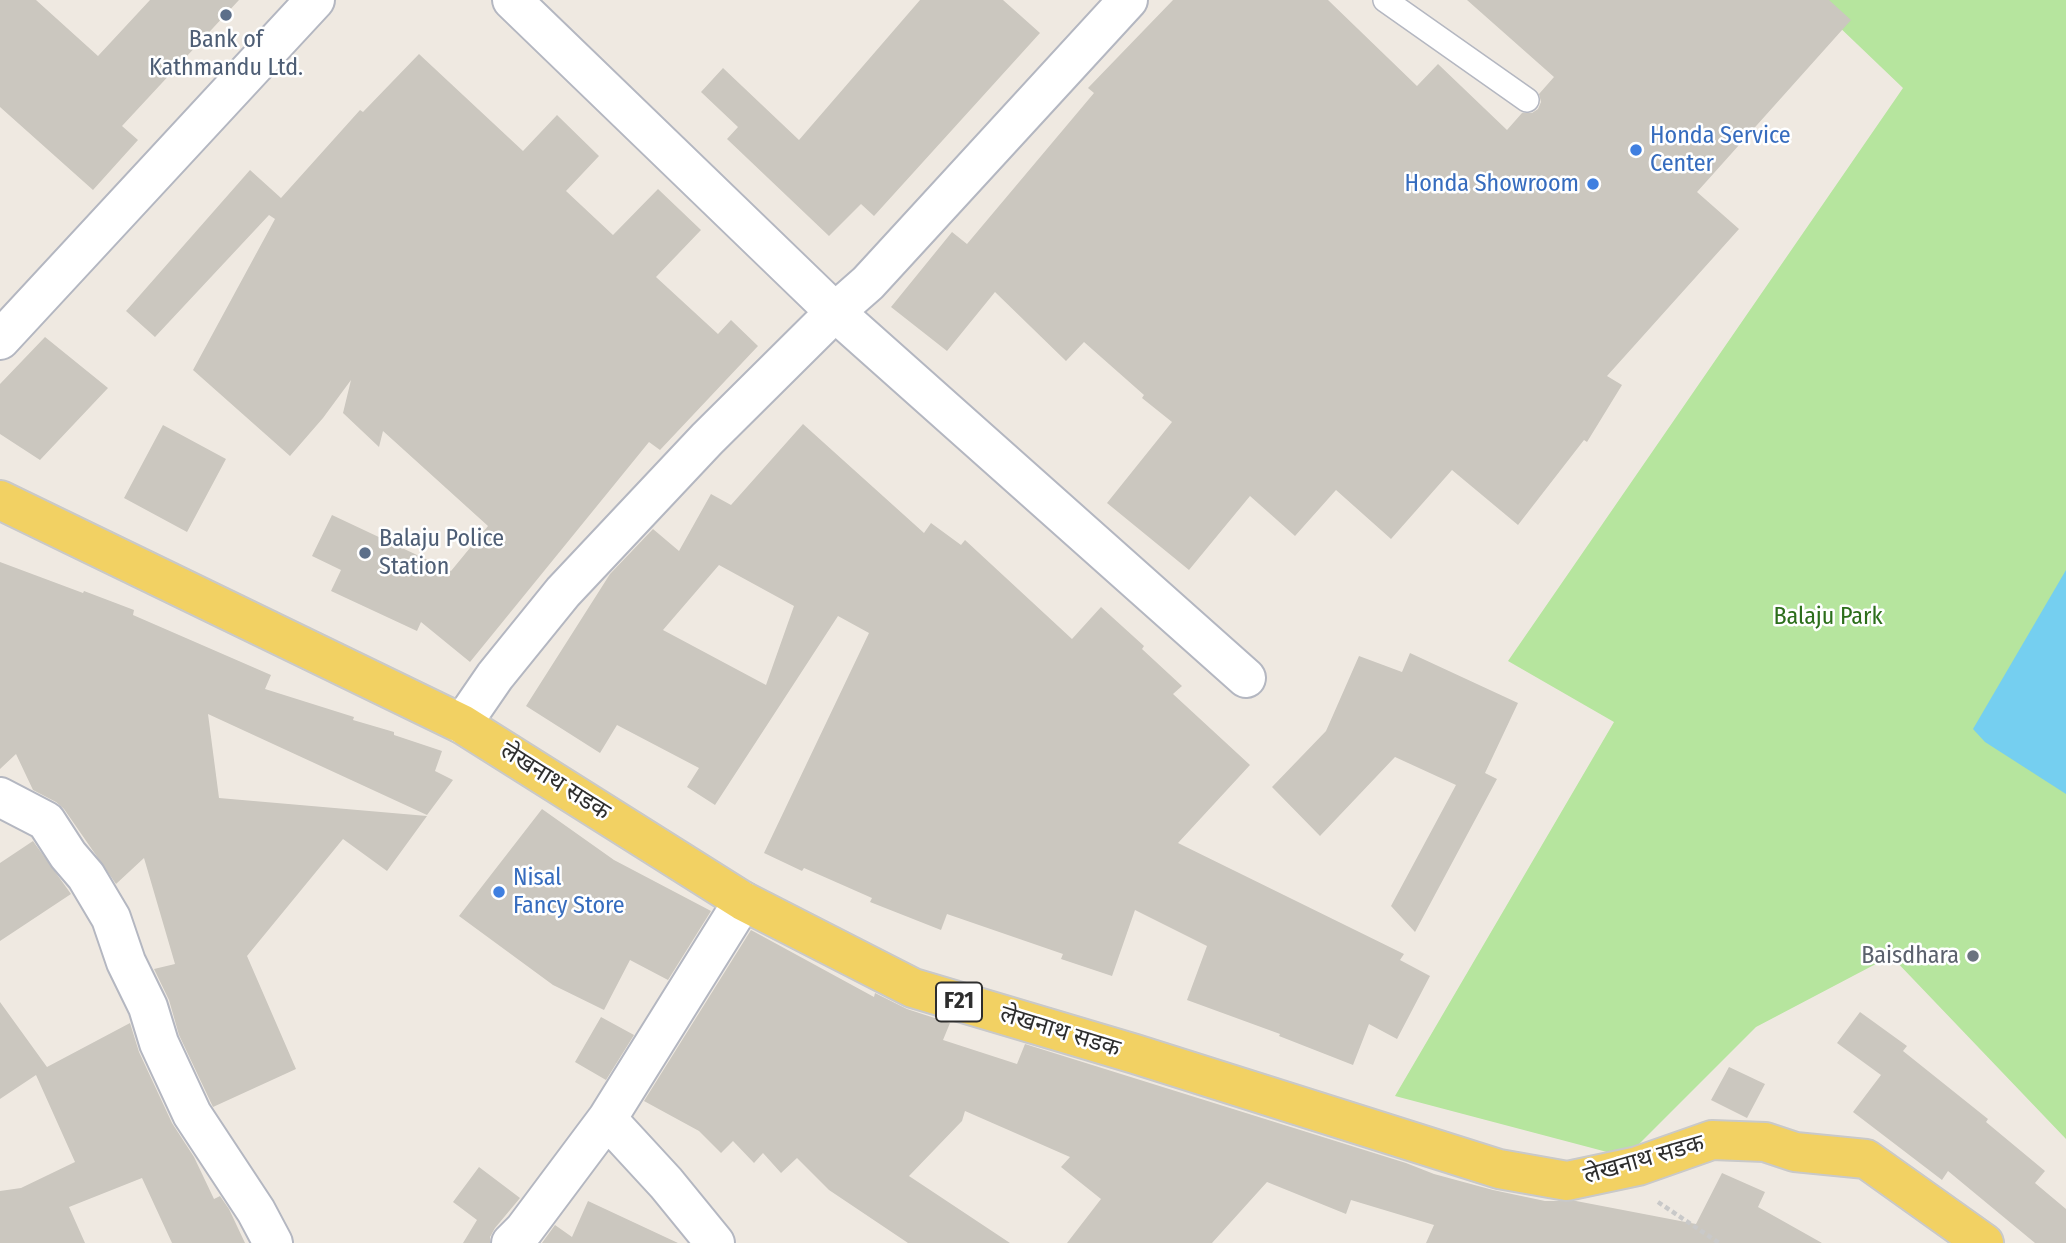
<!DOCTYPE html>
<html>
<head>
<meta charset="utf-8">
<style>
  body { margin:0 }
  canvas { display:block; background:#efe9e1 }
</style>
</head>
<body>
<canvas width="2066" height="1243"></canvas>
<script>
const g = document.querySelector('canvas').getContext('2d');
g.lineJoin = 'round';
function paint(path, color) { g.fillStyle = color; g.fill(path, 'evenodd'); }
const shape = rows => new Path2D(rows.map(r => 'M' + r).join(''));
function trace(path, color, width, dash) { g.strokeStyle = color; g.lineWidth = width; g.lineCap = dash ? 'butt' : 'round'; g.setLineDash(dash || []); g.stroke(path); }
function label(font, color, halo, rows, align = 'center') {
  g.font = font + ' "Fira Sans Condensed","Noto Sans Devanagari",sans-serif'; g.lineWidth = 5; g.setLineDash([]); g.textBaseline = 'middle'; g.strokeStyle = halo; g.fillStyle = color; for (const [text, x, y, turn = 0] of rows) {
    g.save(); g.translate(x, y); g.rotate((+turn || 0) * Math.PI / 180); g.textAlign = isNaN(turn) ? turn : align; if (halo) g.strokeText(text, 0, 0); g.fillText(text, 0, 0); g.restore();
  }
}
paint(shape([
  [1811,0,2066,0,2066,1139,1891,956,1756,1027,1626,1157,1395,1096,1614,722,1508,661,1903,88]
]), '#b6e59e');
paint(shape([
  [2066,570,2066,794,1985,742,1973,729]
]), '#75cff0');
paint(shape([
  [0,0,36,0,98,56,150,0,239,0,122,126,138,140,93,190,0,107],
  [920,0,1003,0,1040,33,874,216,861,204,829,236,727,139,738,127,701,92,723,68,799,140],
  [1173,0,1328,0,1417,86,1438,64,1507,130,1522,113,1532,113,1538,109,1541,102,1539,94,1554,77,1467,0,1829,0,1851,20,1697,192,1739,229,1607,376,1622,385,1587,442,1584,440,1518,525,1452,470,1391,539,1336,490,1295,536,1250,496,1189,570,1107,503,1172,422,1142,398,1144,395,1084,342,1066,361,995,292,947,351,891,307,952,232,967,244,1094,93,1088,88],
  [419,54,523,151,557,115,599,156,566,191,613,235,658,189,701,230,656,277,718,334,731,320,758,346,660,450,649,442,470,662,421,622,417,631,331,591,341,570,312,556,332,515,451,571,488,526,383,431,379,447,343,413,351,380,323,418,290,456,193,370,275,219,269,215,155,337,126,311,250,170,281,198,360,110,363,112],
  [45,337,108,388,40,460,0,434,0,384],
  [803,424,924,533,931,523,961,545,965,540,1072,639,1101,607,1144,646,1142,649,1182,686,1173,694,1250,765,1178,843,1404,954,1400,960,1430,976,1397,1039,1369,1024,1353,1065,1279,1036,1280,1034,1187,1000,1207,946,1135,910,1112,976,1061,959,1063,954,947,914,941,930,870,902,872,898,804,868,802,871,764,853,869,633,838,616,715,805,687,787,699,768,617,725,600,753,526,706,610,574,653,529,679,551,711,494,731,505],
  [719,565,794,606,766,685,663,630],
  [163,425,226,459,187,532,124,498],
  [0,562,83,593,84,591,134,610,133,615,271,675,265,689,354,717,353,720,394,732,394,735,442,751,435,771,453,780,427,815,208,714,219,798,427,816,387,871,343,839,247,956,296,1069,213,1107,179,1035,169,1000,155,971,154,969,175,964,144,858,116,884,64,809,56,802,33,790,16,754,0,769],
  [1410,653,1518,703,1485,773,1497,779,1415,932,1391,906,1456,785,1395,757,1320,836,1272,787,1326,731,1359,656,1402,672],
  [542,809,614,860,711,911,668,980,630,960,604,1010,553,985,459,916],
  [33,841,71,894,0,941,0,863],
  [751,930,874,997,875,993,907,1009,950,1023,943,1040,1017,1064,1025,1044,1406,1163,1434,1174,1493,1190,1545,1201,1576,1201,1696,1224,1722,1173,1765,1192,1758,1207,1822,1243,1426,1243,1434,1225,1351,1200,1346,1214,1267,1182,1212,1243,1067,1243,1101,1199,1061,1167,1070,1157,965,1111,962,1121,909,1176,1010,1243,908,1243,829,1190,797,1158,781,1173,763,1153,754,1163,733,1141,721,1153,699,1131,644,1101],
  [0,1002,47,1067,130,1023,139,1052,172,1123,194,1157,214,1199,220,1196,229,1209,245,1243,172,1243,142,1178,69,1207,85,1243,0,1243,0,1191,21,1188,75,1162,36,1075,0,1099],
  [1860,1012,1907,1046,1903,1051,1988,1119,1986,1122,2045,1171,2035,1183,2066,1209,2066,1243,2035,1243,1948,1171,1942,1180,1853,1112,1881,1075,1837,1043],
  [601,1017,634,1035,606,1080,575,1062],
  [1729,1067,1765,1084,1747,1118,1711,1100],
  [479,1167,520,1198,495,1228,490,1237,490,1243,463,1243,477,1220,453,1202],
  [588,1201,678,1243,542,1243,555,1225,572,1237]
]), '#cbc7bf');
const service = shape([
  [1385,0,1527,100]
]);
const minor = shape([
  [512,0,835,312,1246,678],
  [0,340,315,0],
  [0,797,46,821,68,855,86,876,111,918,126,962,148,1007,159,1043,192,1114,256,1211,273,1243],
  [511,1243,524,1230,607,1119],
  [715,1243,666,1183,607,1119,743,901]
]);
const tertiary = shape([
  [462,724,495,676,563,592,707,439,835,312,868,283,1128,0]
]);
const primary = shape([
  [0,500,462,724,743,901,913,988,1135,1054,1499,1169,1567,1181,1638,1166,1712,1140,1765,1142,1795,1152,1866,1159,1984,1243]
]);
trace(service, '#b4b7c1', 26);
trace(minor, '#b4b7c1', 42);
trace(tertiary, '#b4b7c1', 42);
trace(primary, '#c9c9c9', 42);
trace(shape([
  [1658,1202,1719,1243]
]), '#c9c9c9', 4.5, [5, 3.5]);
trace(service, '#fff', 23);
trace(minor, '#fff', 38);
trace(tertiary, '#fff', 38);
trace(primary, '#f2d163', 38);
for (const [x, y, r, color] of [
  [226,15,7,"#5c6f8a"],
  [1636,150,7,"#3f7fe0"],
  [1593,184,7,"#3f7fe0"],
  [365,553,7,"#5c6f8a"],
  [499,892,7,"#3f7fe0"],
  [1973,956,7,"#6b7280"]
]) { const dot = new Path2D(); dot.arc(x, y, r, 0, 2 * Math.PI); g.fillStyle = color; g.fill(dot); trace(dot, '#fff', 2.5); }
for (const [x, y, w] of [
  [959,1002,46]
]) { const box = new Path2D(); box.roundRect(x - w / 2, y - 19.5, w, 39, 5); g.fillStyle = '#fff'; g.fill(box); trace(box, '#2e2e2e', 2); }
label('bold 23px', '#2e2e2e', null, [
  ["F21",959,1002]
]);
label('24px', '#4e5e75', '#fff', [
  ["Bank of",226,40],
  ["Kathmandu Ltd.",226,68],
  ["Balaju Police",379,539,"left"],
  ["Station",379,567,"left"]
]);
label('24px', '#366cbe', '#fff', [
  ["Honda Service",1650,136],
  ["Center",1650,164],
  ["Honda Showroom",1579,184,"right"],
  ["Nisal",513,878],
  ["Fancy Store",513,906]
], 'left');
label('24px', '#2c6e1b', '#fff', [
  ["Balaju Park",1828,617]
]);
label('24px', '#2e2e2e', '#fff', [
  ["लेखनाथ सडक",555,782,32],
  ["लेखनाथ सडक",1060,1032,17],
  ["लेखनाथ सडक",1644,1160,-16]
]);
label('24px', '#5b616d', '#fff', [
  ["Baisdhara",1959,956]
], 'right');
</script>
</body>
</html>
